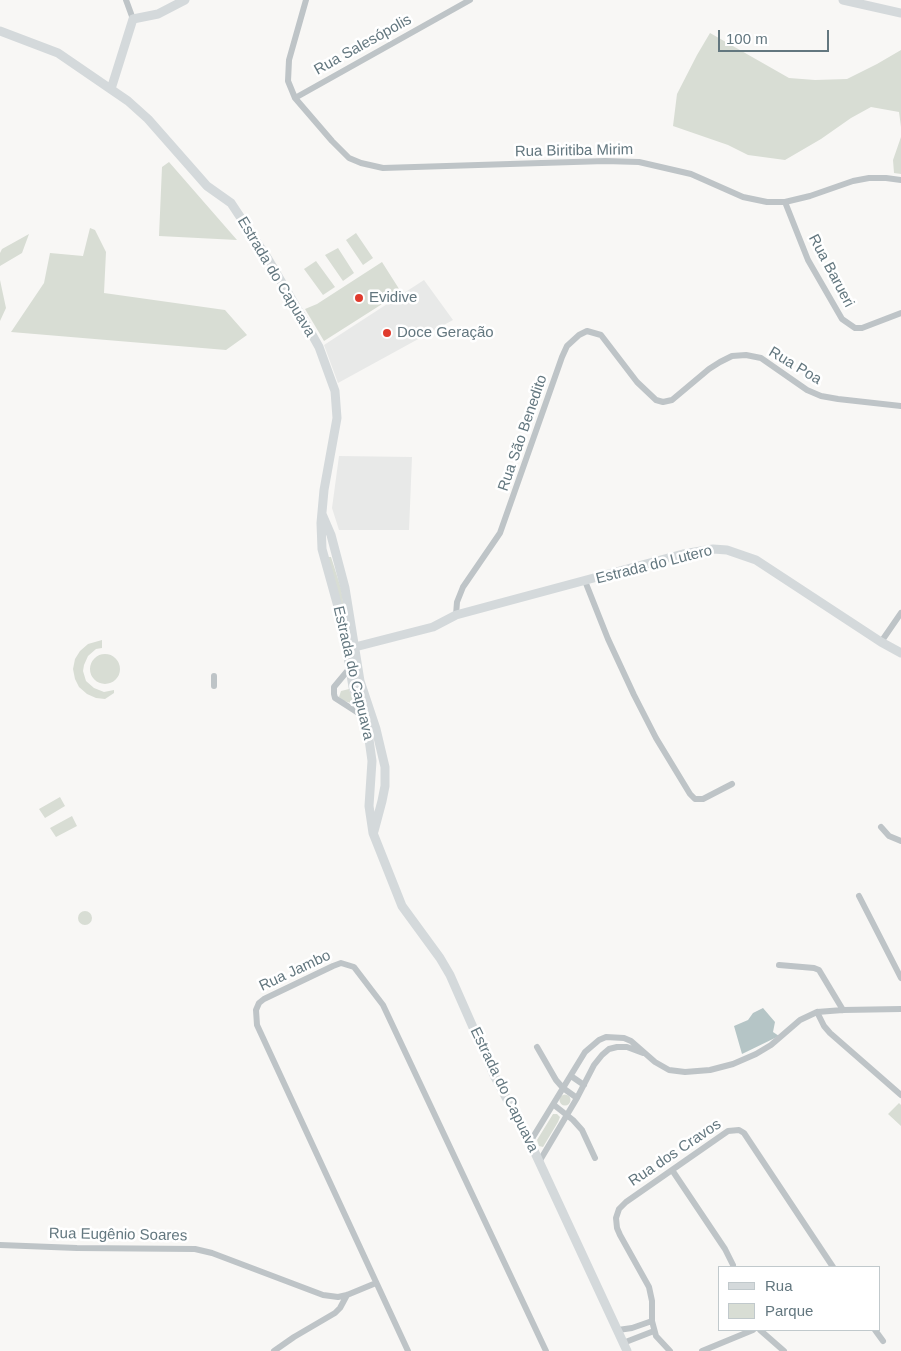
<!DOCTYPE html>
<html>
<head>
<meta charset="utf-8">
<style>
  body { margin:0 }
  #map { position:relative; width:901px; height:1351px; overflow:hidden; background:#f8f7f5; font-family:Arial,sans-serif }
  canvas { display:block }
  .legend { position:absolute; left:718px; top:1266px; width:162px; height:65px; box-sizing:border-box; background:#fff; border:1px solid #c1c9cc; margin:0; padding:6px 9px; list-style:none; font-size:15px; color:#63777f }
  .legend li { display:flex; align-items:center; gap:10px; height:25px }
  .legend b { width:25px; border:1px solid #c1c9cc }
  .scale { position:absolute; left:718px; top:30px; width:111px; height:22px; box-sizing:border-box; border:2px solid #63777f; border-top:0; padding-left:6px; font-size:15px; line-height:18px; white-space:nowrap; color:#63777f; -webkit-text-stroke:4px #fff; paint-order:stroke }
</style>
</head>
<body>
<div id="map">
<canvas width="901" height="1351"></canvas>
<ul class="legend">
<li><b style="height:6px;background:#d4d9db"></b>Rua</li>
<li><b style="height:14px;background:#d8ddd4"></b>Parque</li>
</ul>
<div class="scale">100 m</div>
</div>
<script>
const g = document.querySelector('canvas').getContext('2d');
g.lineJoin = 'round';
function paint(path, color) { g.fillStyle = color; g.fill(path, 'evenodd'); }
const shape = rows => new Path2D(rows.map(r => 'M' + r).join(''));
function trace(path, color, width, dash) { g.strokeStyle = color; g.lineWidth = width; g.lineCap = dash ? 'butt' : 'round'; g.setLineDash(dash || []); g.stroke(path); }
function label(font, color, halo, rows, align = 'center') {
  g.font = font + ' Arial,sans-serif'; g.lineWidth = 5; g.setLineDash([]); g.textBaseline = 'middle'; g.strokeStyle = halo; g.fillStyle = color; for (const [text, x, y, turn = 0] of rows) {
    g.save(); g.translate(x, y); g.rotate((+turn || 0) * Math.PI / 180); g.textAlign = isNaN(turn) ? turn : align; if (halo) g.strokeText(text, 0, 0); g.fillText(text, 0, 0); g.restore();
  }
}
paint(shape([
  [424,280,453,320,338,383,324,345],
  [339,456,412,457,409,530,339,530,332,508]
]), '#e8e9e8');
paint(shape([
  [710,33,789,78,815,80,847,79,877,64,901,50,901,127,899,112,871,107,851,118,821,139,785,160,748,155,728,145,673,126,677,94,697,55],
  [901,137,901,174,894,173,893,160],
  [169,162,237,240,159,236,162,167],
  [90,228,95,230,106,252,104,293,225,310,247,335,226,350,11,332,44,283,50,253,83,256],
  [356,233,373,258,363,265,346,240],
  [29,234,22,253,0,266,0,253,2,249],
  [338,248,354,273,343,281,325,255],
  [316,261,335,287,323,295,304,269],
  [382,262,401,292,324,341,305,309,317,304],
  [0,280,6,308,0,321],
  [328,557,331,557,341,588,345,614,331,575],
  [102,640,102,648,96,649,88,656,84,665,83,671,86,681,94,688,104,692,114,690,114,693,105,699,96,698,87,694,79,687,75,679,73,669,75,659,80,651,88,644],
  '90 669a15 15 0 1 1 30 0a15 15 0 1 1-30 0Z',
  [349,689,354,704,344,701,339,697,341,691],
  [60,797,65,806,45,818,39,809],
  [72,816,77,826,56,837,50,828],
  '78 918a7 7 0 1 1 14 0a7 7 0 1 1-14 0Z',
  '559.5 1100a5.5 5.5 0 1 1 11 0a5.5 5.5 0 1 1-11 0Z',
  [899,1103,901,1105,901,1126,888,1114],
  [553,1114,557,1114,560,1117,558,1122,543,1147,539,1146,537,1140]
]), '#d8ddd4');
paint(shape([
  [763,1008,775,1022,773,1032,779,1036,742,1054,734,1026,748,1020,753,1013]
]), '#b5c5c6');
trace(shape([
  [126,0,133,19],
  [306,0,289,60,288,81,295,98,332,141,349,158,361,163,383,168,605,161,639,162,691,174,743,197,767,202,785,202,810,196,853,181,869,178,886,178,901,180],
  [295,98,470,0],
  [785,202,808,260,842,319,855,328,862,328,901,313],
  [585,581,608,639,634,695,656,738,690,794,695,799,703,799,732,784],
  [456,615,457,602,463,587,500,533,562,357,567,346,579,335,587,331,601,335,637,382,656,400,663,402,672,400,709,369,720,362,732,356,746,355,761,358,807,390,821,396,838,399,901,406],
  [881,642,901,613],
  [349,669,334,687,334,694,335,698,363,716],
  [214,686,214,676],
  [881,827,889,836,901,841],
  [859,896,901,978],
  [779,965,814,968,819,970,843,1010],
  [817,1012,824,1026,830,1033,901,1095],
  [537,1047,556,1080,563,1088,577,1098],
  [571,1076,584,1085],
  [554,1105,573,1120,582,1130,595,1158],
  [530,1142,585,1052,599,1040,606,1037,624,1038,631,1041,655,1062,669,1070,685,1072,710,1070,733,1064,756,1054,771,1045,800,1020,817,1012,843,1010,901,1009],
  [539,1162,577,1098,594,1065,602,1055,609,1049,617,1047,627,1047,643,1053],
  [672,1170,725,1249,733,1265],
  [0,1245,77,1248,195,1249,212,1253,323,1295,338,1297,347,1295,376,1283],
  [618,1330,632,1328,652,1321],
  [760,1330,784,1351],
  [875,1330,883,1341],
  [623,1343,654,1331],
  [274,1351,294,1337,335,1313,340,1308,347,1295],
  [408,1351,257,1025,256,1010,259,1003,264,999,333,966,341,963,354,967,383,1005,546,1351],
  [670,1351,656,1336,652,1321,652,1301,649,1287,620,1235,617,1228,616,1218,619,1209,626,1202,728,1131,739,1130,744,1133,833,1267],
  [702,1351,753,1330]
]), '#bec4c7', 6);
trace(shape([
  [843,0,901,13],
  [0,31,58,53,128,101,148,119,207,186,231,203,268,259,301,315,319,347,335,391,337,418,324,490,321,523,322,549,342,621,353,687,368,732,372,761,369,806,373,833,402,906,440,958,450,975,494,1075,530,1142,627,1351],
  [111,89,133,19,158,14,185,0],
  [322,514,331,535,345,588,360,681,376,729,385,767,385,786,382,801,374,831],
  [355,647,433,627,456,615,683,554,713,549,727,550,756,560,881,642,901,653]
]), '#d4d9db', 9);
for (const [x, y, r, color] of [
  [359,298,5,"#e03b2d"],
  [387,333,5,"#e03b2d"]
]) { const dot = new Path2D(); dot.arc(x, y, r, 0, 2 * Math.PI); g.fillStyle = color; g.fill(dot); trace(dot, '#fff', 2); }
label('15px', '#63777f', '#fff', [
  ["Rua Salesópolis",363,45,-29],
  ["Rua Biritiba Mirim",574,151,-1],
  ["Rua Barueri",831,271,62],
  ["Estrada do Capuava",276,277,59],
  ["Rua Poa",795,366,31],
  ["Rua São Benedito",523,433,-71],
  ["Estrada do Lutero",654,565,-14],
  ["Estrada do Capuava",353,673,77],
  ["Rua Jambo",295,971,-25],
  ["Estrada do Capuava",504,1090,64],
  ["Rua dos Cravos",675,1153,-34],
  ["Rua Eugênio Soares",118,1235,1]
]);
label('15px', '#63777f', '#fff', [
  ["Evidive",369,298],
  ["Doce Geração",397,333]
], 'left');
</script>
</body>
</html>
